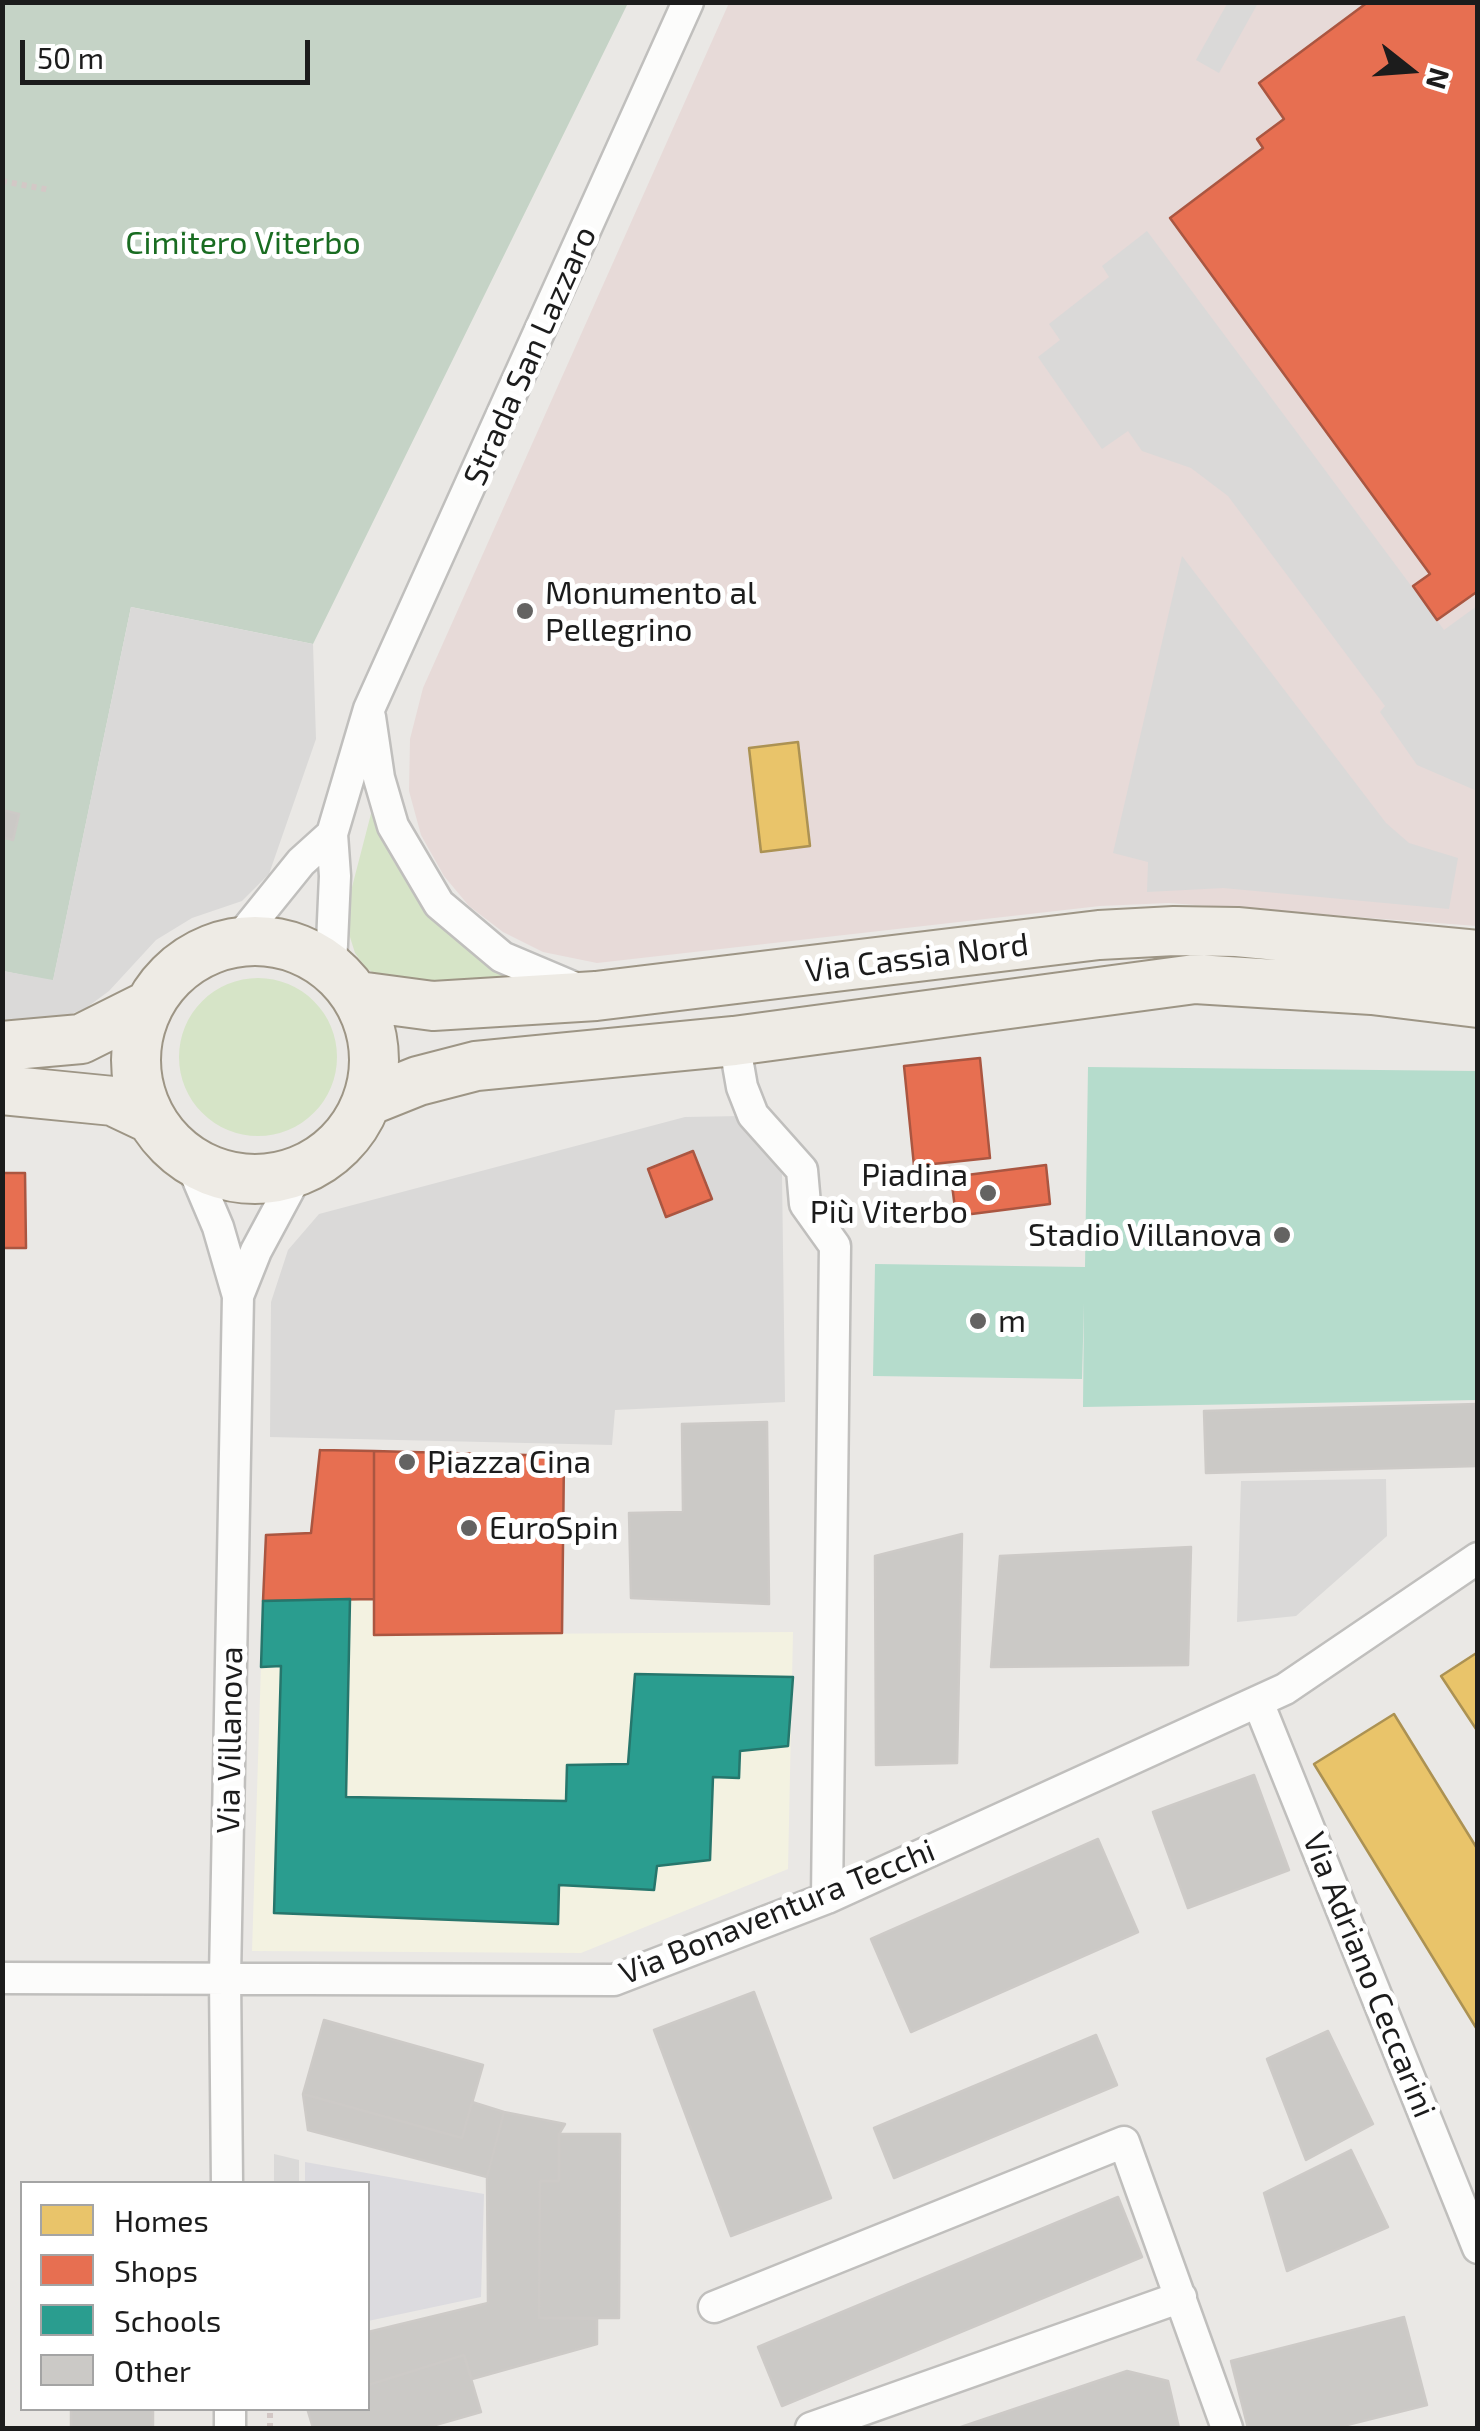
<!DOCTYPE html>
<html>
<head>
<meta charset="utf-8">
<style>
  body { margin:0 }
  #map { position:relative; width:1480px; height:2431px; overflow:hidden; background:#eae8e5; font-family:"Exo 2",sans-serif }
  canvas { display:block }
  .frame { position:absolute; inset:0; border:5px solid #1c1c1c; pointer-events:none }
  .legend { position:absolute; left:20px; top:2181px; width:350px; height:230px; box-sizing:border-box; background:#fff; border:2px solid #a4a4a4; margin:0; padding:12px 18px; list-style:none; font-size:30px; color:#1c1c1c }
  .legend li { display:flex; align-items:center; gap:20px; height:50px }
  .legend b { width:50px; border:2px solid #a4a4a4 }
  .north { position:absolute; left:1360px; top:20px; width:100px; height:100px; -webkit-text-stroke:8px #fff; paint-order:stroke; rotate:107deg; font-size:28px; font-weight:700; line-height:40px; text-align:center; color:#1c1c1c }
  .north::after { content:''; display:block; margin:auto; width:35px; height:45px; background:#1c1c1c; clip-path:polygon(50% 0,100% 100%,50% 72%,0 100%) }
  .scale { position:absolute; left:20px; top:40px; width:290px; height:45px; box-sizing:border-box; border:5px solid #1c1c1c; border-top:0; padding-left:12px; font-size:30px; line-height:35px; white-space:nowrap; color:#1c1c1c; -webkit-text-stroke:8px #fff; paint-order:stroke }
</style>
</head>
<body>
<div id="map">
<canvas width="1480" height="2431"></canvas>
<div class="frame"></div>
<ul class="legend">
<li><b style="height:28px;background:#e9c46a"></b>Homes</li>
<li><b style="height:28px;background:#e76f51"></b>Shops</li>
<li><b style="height:28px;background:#2a9d8f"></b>Schools</li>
<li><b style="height:28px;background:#cbc9c6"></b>Other</li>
</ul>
<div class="north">N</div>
<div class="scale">50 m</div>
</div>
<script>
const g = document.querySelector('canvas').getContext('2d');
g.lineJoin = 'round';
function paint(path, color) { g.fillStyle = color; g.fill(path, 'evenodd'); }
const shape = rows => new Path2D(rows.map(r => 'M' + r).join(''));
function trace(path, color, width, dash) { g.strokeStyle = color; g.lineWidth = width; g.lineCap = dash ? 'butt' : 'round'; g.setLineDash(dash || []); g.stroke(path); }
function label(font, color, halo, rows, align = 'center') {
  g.font = font + ' "Exo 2",sans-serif'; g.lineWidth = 10; g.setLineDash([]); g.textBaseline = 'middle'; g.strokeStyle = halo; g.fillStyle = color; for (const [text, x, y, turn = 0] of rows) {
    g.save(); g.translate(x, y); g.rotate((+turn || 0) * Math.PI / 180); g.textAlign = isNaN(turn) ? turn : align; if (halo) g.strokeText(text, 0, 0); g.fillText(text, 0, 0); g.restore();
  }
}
paint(shape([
  [729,3,1477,3,1477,926,1169,903,1100,906,597,963,543,952,503,932,469,906,444,876,421,835,409,791,410,739,423,688]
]), '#e7dad8');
paint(shape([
  [374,1599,375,1635,793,1632,788,1869,581,1953,252,1951,263,1601]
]), '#f3f2e1');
paint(shape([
  [373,806,394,862,416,895,469,949,516,980,448,985,380,977,366,968,355,953,344,918],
  '179 1057a79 79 0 1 1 158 0a79 79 0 1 1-158 0Z'
]), '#d6e4c7');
paint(shape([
  [2,3,628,3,313,644,131,607,53,981,3,971]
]), '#c5d3c6');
paint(shape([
  [1088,1067,1477,1071,1477,1400,1083,1407,1084,1303,1082,1379,873,1376,875,1264,1085,1267]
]), '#b5dccc');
paint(shape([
  [1228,2,1258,3,1219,73,1196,60],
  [1147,231,1444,630,1477,606,1477,791,1417,765,1380,712,1385,706,1228,496,1191,468,1142,451,1128,431,1102,449,1038,357,1060,340,1049,324,1109,277,1102,266],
  [1182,556,1386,823,1409,843,1458,858,1449,909,1223,888,1147,892,1148,862,1113,853],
  [131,607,313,644,316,739,269,874,242,901,192,918,156,940,109,991,86,1008,61,1018,3,1022,3,971,53,980],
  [742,1116,782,1174,785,1402,615,1410,612,1445,270,1437,271,1302,288,1250,319,1214,685,1117],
  [1386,1479,1387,1536,1296,1616,1237,1622,1241,1481],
  [274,2154,299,2160,299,2183,274,2183]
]), '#dad9d8');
paint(shape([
  [305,2162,484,2194,481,2297,368,2321,368,2184,305,2183]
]), '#dcdbdf');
const homes = shape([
  [798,742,810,846,761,852,749,748,798,742],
  [1478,1652,1478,1732,1441,1676,1478,1652],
  [1394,1714,1478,1850,1478,2031,1314,1764,1394,1714]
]);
paint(homes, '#e9c46a');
trace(homes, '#ac9253', 2.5);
const shops = shape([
  [1368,2,1478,2,1478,591,1437,620,1413,586,1430,574,1170,218,1263,148,1257,139,1284,119,1259,83,1368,2],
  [980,1058,990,1158,914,1166,904,1066,980,1058],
  [693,1151,712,1199,666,1217,648,1169,693,1151],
  [1046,1165,1050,1204,956,1216,951,1177,1046,1165],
  [2,1173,25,1173,26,1248,2,1248,2,1173],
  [320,1450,374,1451,374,1599,263,1601,266,1535,311,1533,320,1450],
  [374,1451,564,1456,562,1633,374,1635,374,1451]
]);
paint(shops, '#e76f51');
trace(shops, '#aa5641', 2.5);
const schools = shape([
  [350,1599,346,1797,566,1801,567,1765,628,1764,635,1674,793,1677,788,1746,740,1751,739,1778,713,1777,710,1860,657,1866,654,1890,559,1885,558,1924,274,1913,281,1666,261,1667,263,1601,350,1599]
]);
paint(schools, '#2a9d8f');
trace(schools, '#26766c', 2.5);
const building = shape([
  [2,810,19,814,13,840,2,837,2,810],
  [1478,1404,1478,1466,1206,1473,1204,1411,1478,1404],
  [767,1422,769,1604,631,1598,629,1513,683,1512,682,1424,767,1422],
  [962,1534,957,1763,876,1765,875,1556,962,1534],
  [1191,1547,1188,1665,991,1667,1000,1556,1191,1547],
  [1254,1775,1289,1870,1188,1908,1153,1812,1254,1775],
  [1098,1839,1138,1932,911,2032,871,1939,1098,1839],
  [754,1992,831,2198,731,2236,654,2030,754,1992],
  [324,2020,483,2065,462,2138,303,2094,324,2020],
  [1328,2031,1373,2124,1306,2160,1267,2059,1328,2031],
  [1096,2035,1117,2085,894,2178,874,2128,1096,2035],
  [303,2094,462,2138,472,2102,504,2112,487,2177,308,2130,303,2094],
  [504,2112,565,2124,559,2134,559,2181,540,2181,539,2318,597,2319,597,2344,472,2379,464,2355,368,2385,368,2332,488,2303,487,2177,504,2112],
  [559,2134,620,2134,619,2318,539,2318,540,2181,559,2181,559,2134],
  [1351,2150,1388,2227,1287,2271,1264,2193,1351,2150],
  [1118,2197,1142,2257,782,2406,758,2347,1118,2197],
  [1404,2317,1427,2405,1335,2428,1248,2428,1231,2361,1404,2317],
  [464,2355,481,2412,425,2428,313,2428,307,2408,368,2408,368,2385,464,2355],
  [1127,2371,1168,2381,1179,2428,958,2428,1127,2371],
  [71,2408,153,2408,153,2428,71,2428,71,2408]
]);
paint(building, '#cbc9c6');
trace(building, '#cdcac7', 2.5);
const minor = shape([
  [370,717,379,778,393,826,439,904,502,957,580,990],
  [238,940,301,862,332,834],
  [331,966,335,876,332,834,369,709,688,2],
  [734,1041,742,1087,753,1115,802,1170,805,1204,835,1246,827,1898],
  [190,1161,218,1227,238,1296,225,1977,227,2184],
  [238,1296,256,1251,299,1171],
  [1258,1702,1478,2248],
  [2,1978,614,1980,827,1898,1285,1689,1478,1558],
  [714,2307,1124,2142,1227,2428],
  [230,2408,230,2428],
  [811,2428,1181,2297]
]);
const primary = shape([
  '136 1060a119 119 0 1 1 238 0a119 119 0 1 1-238 0Z',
  [358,996,433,1006,596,996,1099,935,1174,931,1237,932,1478,955],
  [2,1046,81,1039,149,1005],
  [2,1090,113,1101,151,1119],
  [368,1101,418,1081,476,1066,734,1041,1195,979,1372,990,1478,1003]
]);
trace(minor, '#c0bfbd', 35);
trace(primary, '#9d9585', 52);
trace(shape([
  [2,181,50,190],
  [270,2428,270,2408]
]), '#d3c8c6', 6, [5, 5]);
trace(minor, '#fcfcfb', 30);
trace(primary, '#eeebe5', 48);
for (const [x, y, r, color] of [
  [525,611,10,"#646362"],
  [988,1193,10,"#646362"],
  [1282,1235,10,"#646362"],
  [978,1321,10,"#646362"],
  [407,1462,10,"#646362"],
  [469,1528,10,"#646362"]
]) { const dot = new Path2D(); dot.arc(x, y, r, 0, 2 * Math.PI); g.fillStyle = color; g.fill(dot); trace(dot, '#fff', 4); }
label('32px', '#196c21', '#fff', [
  ["Cimitero Viterbo",243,243]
]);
label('32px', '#1c1c1c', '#fff', [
  ["Strada San Lazzaro",530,356,-66],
  ["Via Cassia Nord",917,958,-7],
  ["Via Villanova",230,1740,-89],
  ["Via Bonaventura Tecchi",777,1912,-22],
  ["Via Adriano Ceccarini",1369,1975,68]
]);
label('32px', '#1c1c1c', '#fff', [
  ["Monumento al",545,593],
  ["Pellegrino",545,630],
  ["Piadina",968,1175,"right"],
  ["Più Viterbo",968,1212,"right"],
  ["Stadio Villanova",1262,1235,"right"],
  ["m",998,1321],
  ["Piazza Cina",427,1462],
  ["EuroSpin",489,1528]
], 'left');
</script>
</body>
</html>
